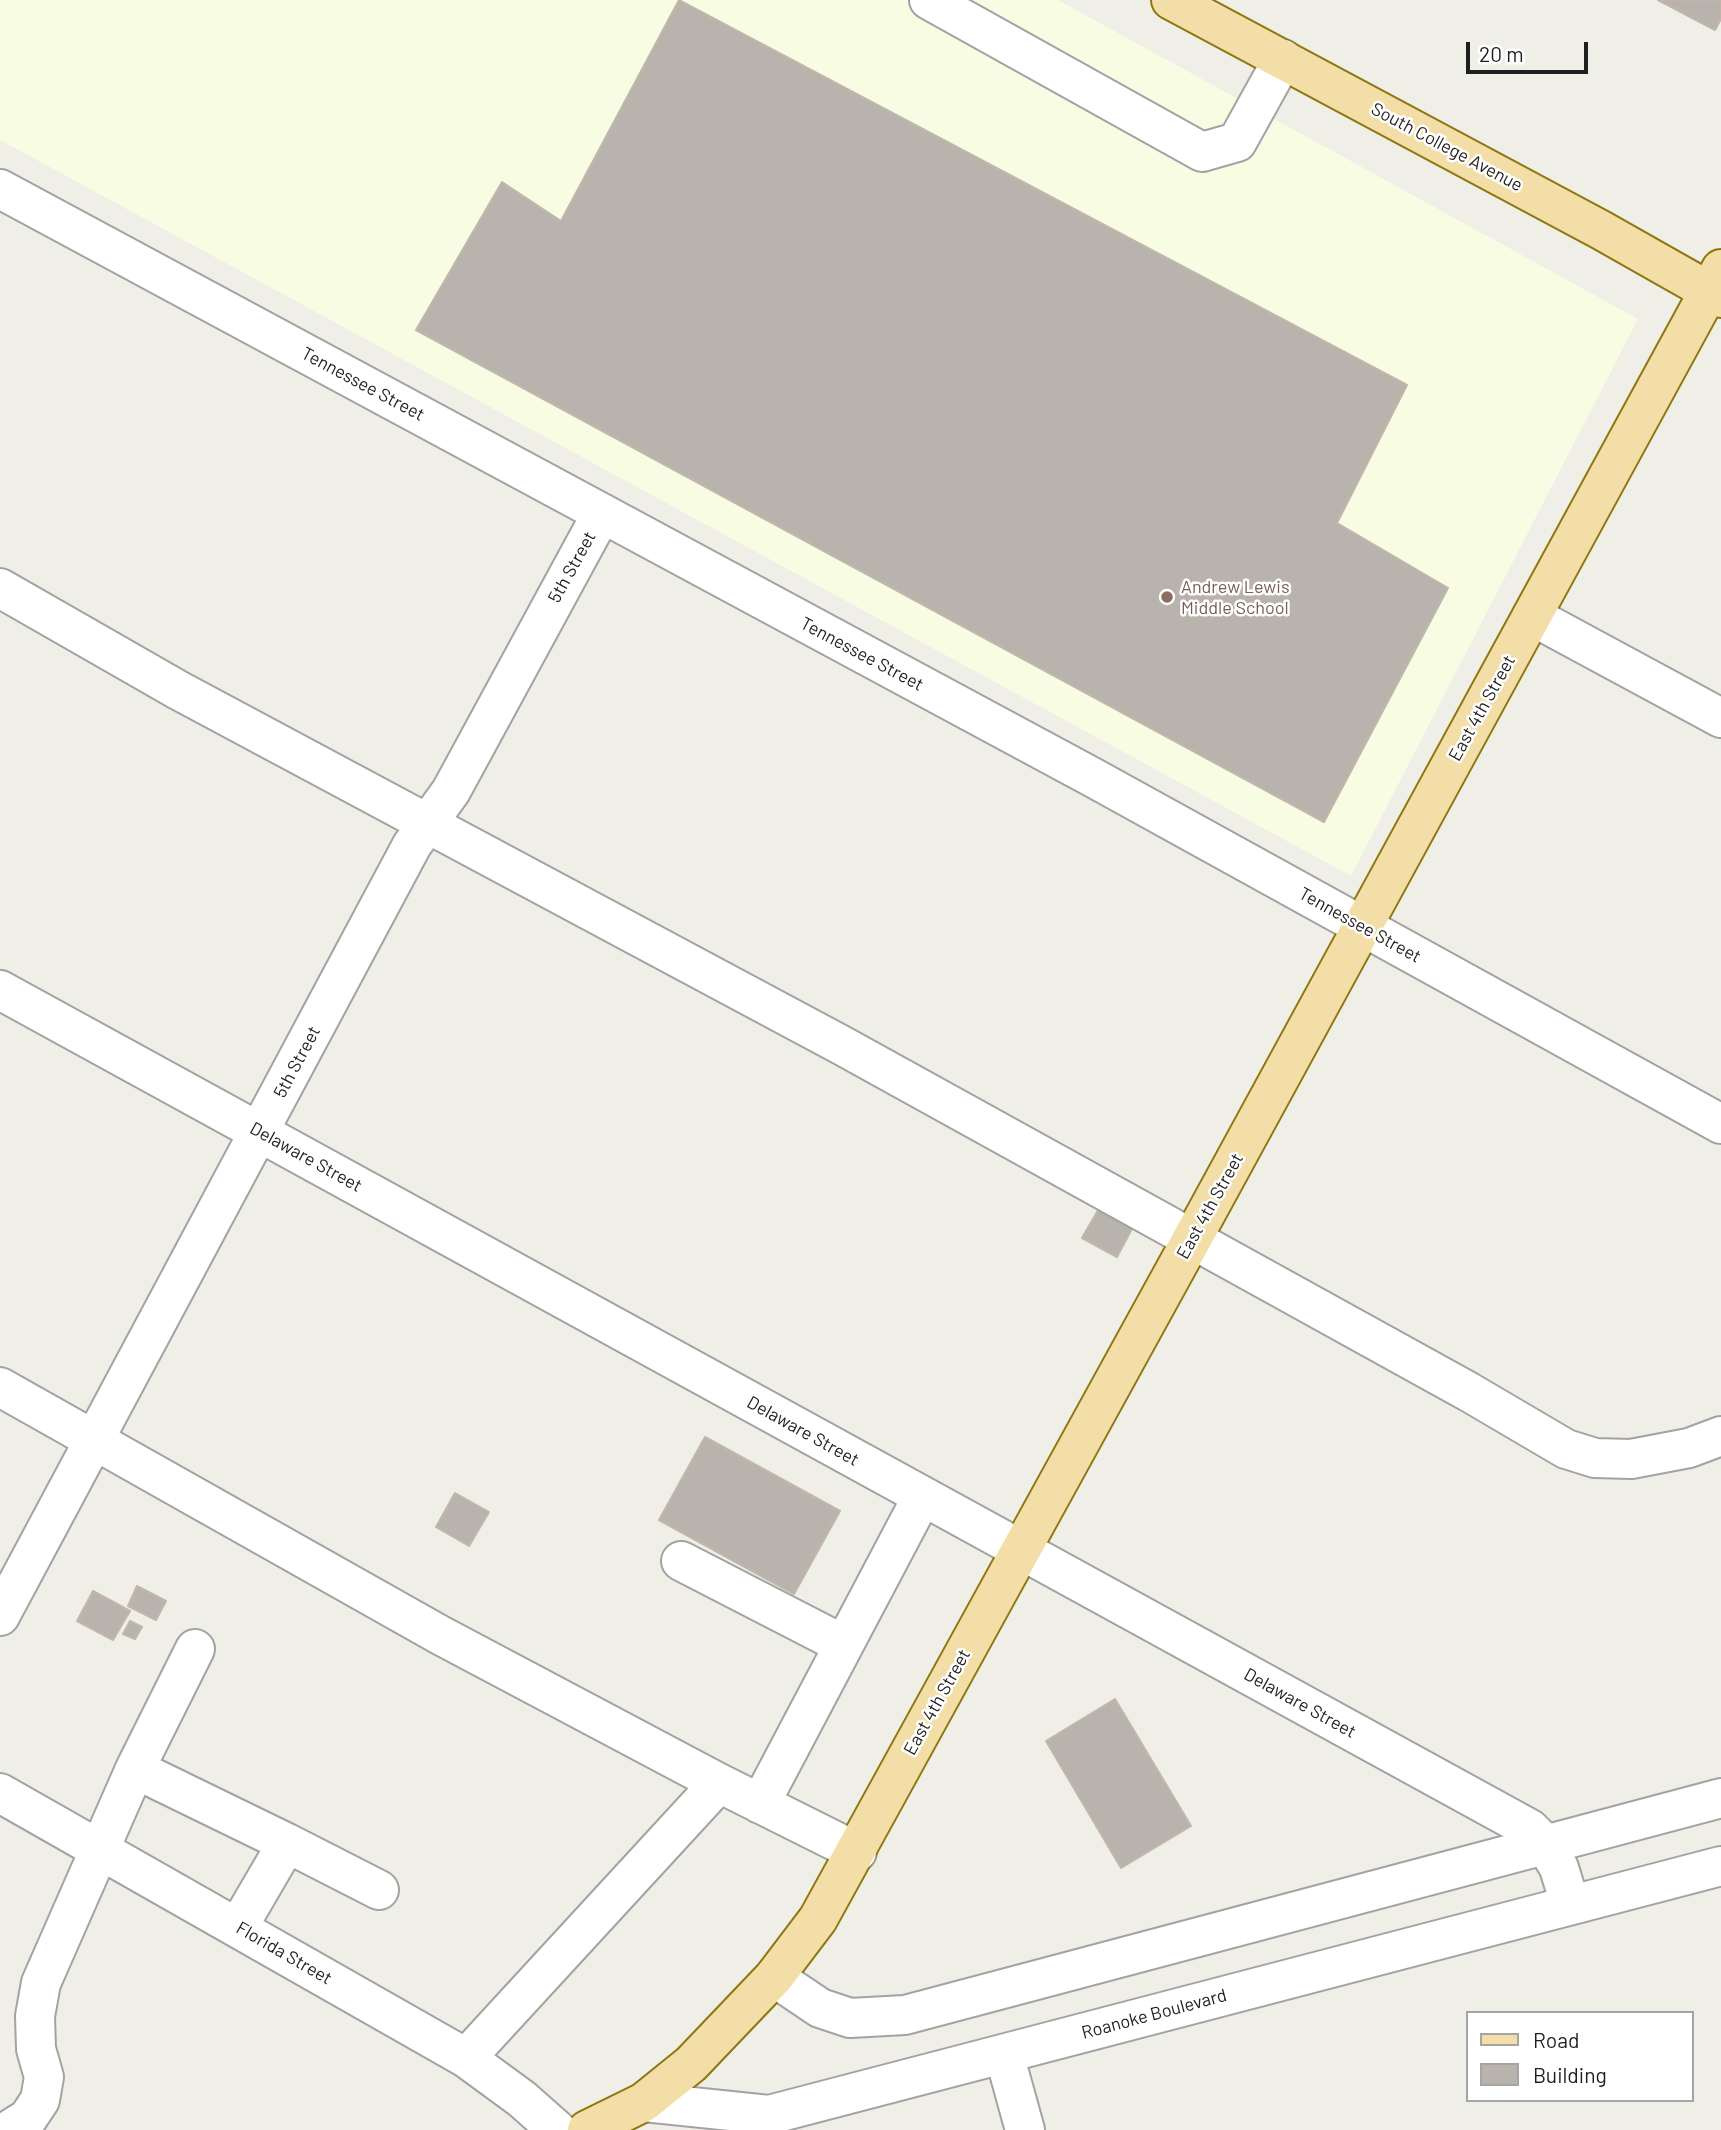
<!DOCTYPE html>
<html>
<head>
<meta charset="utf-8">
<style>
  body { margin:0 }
  #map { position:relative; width:1721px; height:2130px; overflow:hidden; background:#efeee7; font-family:Barlow,sans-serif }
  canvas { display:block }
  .legend { position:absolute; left:1466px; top:2011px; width:228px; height:91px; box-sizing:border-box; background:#fff; border:2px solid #a5a5a5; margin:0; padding:9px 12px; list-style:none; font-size:21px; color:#1f1f1f }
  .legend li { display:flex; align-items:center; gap:14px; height:35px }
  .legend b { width:35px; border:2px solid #a5a5a5 }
  .scale { position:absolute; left:1466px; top:42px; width:122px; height:32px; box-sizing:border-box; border:4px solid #1f1f1f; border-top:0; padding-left:9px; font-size:21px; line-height:24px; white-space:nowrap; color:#1f1f1f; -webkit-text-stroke:5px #fff; paint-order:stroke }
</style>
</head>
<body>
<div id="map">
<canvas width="1721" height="2130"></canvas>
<ul class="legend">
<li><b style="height:9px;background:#f3dea7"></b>Road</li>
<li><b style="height:19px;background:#b8b4ad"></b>Building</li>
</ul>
<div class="scale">20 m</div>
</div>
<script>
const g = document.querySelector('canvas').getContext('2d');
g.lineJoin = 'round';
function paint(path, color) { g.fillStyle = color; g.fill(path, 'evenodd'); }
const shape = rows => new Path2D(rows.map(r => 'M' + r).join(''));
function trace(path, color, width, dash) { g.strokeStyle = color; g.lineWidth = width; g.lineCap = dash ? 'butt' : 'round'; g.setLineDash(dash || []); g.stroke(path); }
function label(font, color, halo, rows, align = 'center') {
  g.font = font + ' Barlow,sans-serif'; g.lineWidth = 5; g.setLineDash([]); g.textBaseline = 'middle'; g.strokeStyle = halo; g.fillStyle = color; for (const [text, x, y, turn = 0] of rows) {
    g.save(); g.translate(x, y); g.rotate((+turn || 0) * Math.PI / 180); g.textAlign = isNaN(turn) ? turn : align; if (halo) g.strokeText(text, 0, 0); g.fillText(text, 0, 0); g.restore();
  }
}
paint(shape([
  [0,0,1058,0,1638,319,1351,876,0,140]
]), '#f8fce3');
const building = shape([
  [679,0,1407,385,1337,523,1448,588,1324,822,416,330,502,182,561,221,679,0],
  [1658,0,1721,0,1721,19,1715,30,1658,0],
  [1101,1205,1135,1223,1117,1257,1082,1238,1101,1205],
  [705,1437,840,1511,794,1594,659,1520,705,1437],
  [455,1493,489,1512,469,1546,436,1527,455,1493],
  [137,1586,166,1601,156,1620,128,1606,137,1586],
  [93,1591,130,1611,113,1640,77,1621,93,1591],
  [130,1621,142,1627,135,1639,123,1634,130,1621],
  [1115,1699,1191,1826,1121,1868,1046,1741,1115,1699]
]);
paint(building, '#b8b4ad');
trace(building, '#c0b7aa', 2);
const minor = shape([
  [929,0,1202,152,1237,142,1283,59],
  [0,189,1092,777,1721,1124],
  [0,588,178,690,843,1046,1469,1392,1566,1449,1595,1458,1631,1459,1689,1448,1721,1436],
  [1532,616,1721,718],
  [0,990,1530,1829,1545,1844,1559,1868,1570,1904],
  [0,1387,440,1635,719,1783,857,1852],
  [681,1561,844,1645],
  [0,1616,412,845,451,791,602,513],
  [135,1769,195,1649],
  [0,1793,466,2058,522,2099,557,2130],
  [760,1804,922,1497],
  [238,1927,287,1843,379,1890],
  [774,1977,820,2008,850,2018,905,2015,1721,1798],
  [1004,2054,1025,2130],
  [466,2058,719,1783],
  [644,2102,769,2115,1721,1866],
  [9,2130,28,2118,40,2100,44,2077,36,2049,35,2016,41,1983,135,1769,287,1843]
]);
const major = shape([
  [1171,0,1601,230,1721,298],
  [587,2130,644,2102,691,2064,774,1977,818,1919,1192,1239,1721,269]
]);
trace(minor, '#a3a3a3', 42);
trace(major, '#8d770e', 42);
trace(minor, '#fff', 38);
trace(major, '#f3dea7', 38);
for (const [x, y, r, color] of [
  [1167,597,7,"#8d6e63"]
]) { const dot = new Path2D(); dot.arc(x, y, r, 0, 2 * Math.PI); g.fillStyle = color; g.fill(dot); trace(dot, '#fff', 2.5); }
label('18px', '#1f1f1f', '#fff', [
  ["South College Avenue",1447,147,28],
  ["Tennessee Street",363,384,28],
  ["5th Street",572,567,-61],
  ["Tennessee Street",862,654,28],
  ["East 4th Street",1482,708,-61],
  ["Tennessee Street",1360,925,29],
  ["5th Street",297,1062,-62],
  ["Delaware Street",306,1157,29],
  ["East 4th Street",1210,1206,-61],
  ["Delaware Street",803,1431,29],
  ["East 4th Street",937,1702,-61],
  ["Delaware Street",1300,1703,29],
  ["Florida Street",284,1953,30],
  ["Roanoke Boulevard",1154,2014,-15]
]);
label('18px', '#785e54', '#fff', [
  ["Andrew Lewis",1181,587],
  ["Middle School",1181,608]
], 'left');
</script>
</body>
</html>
